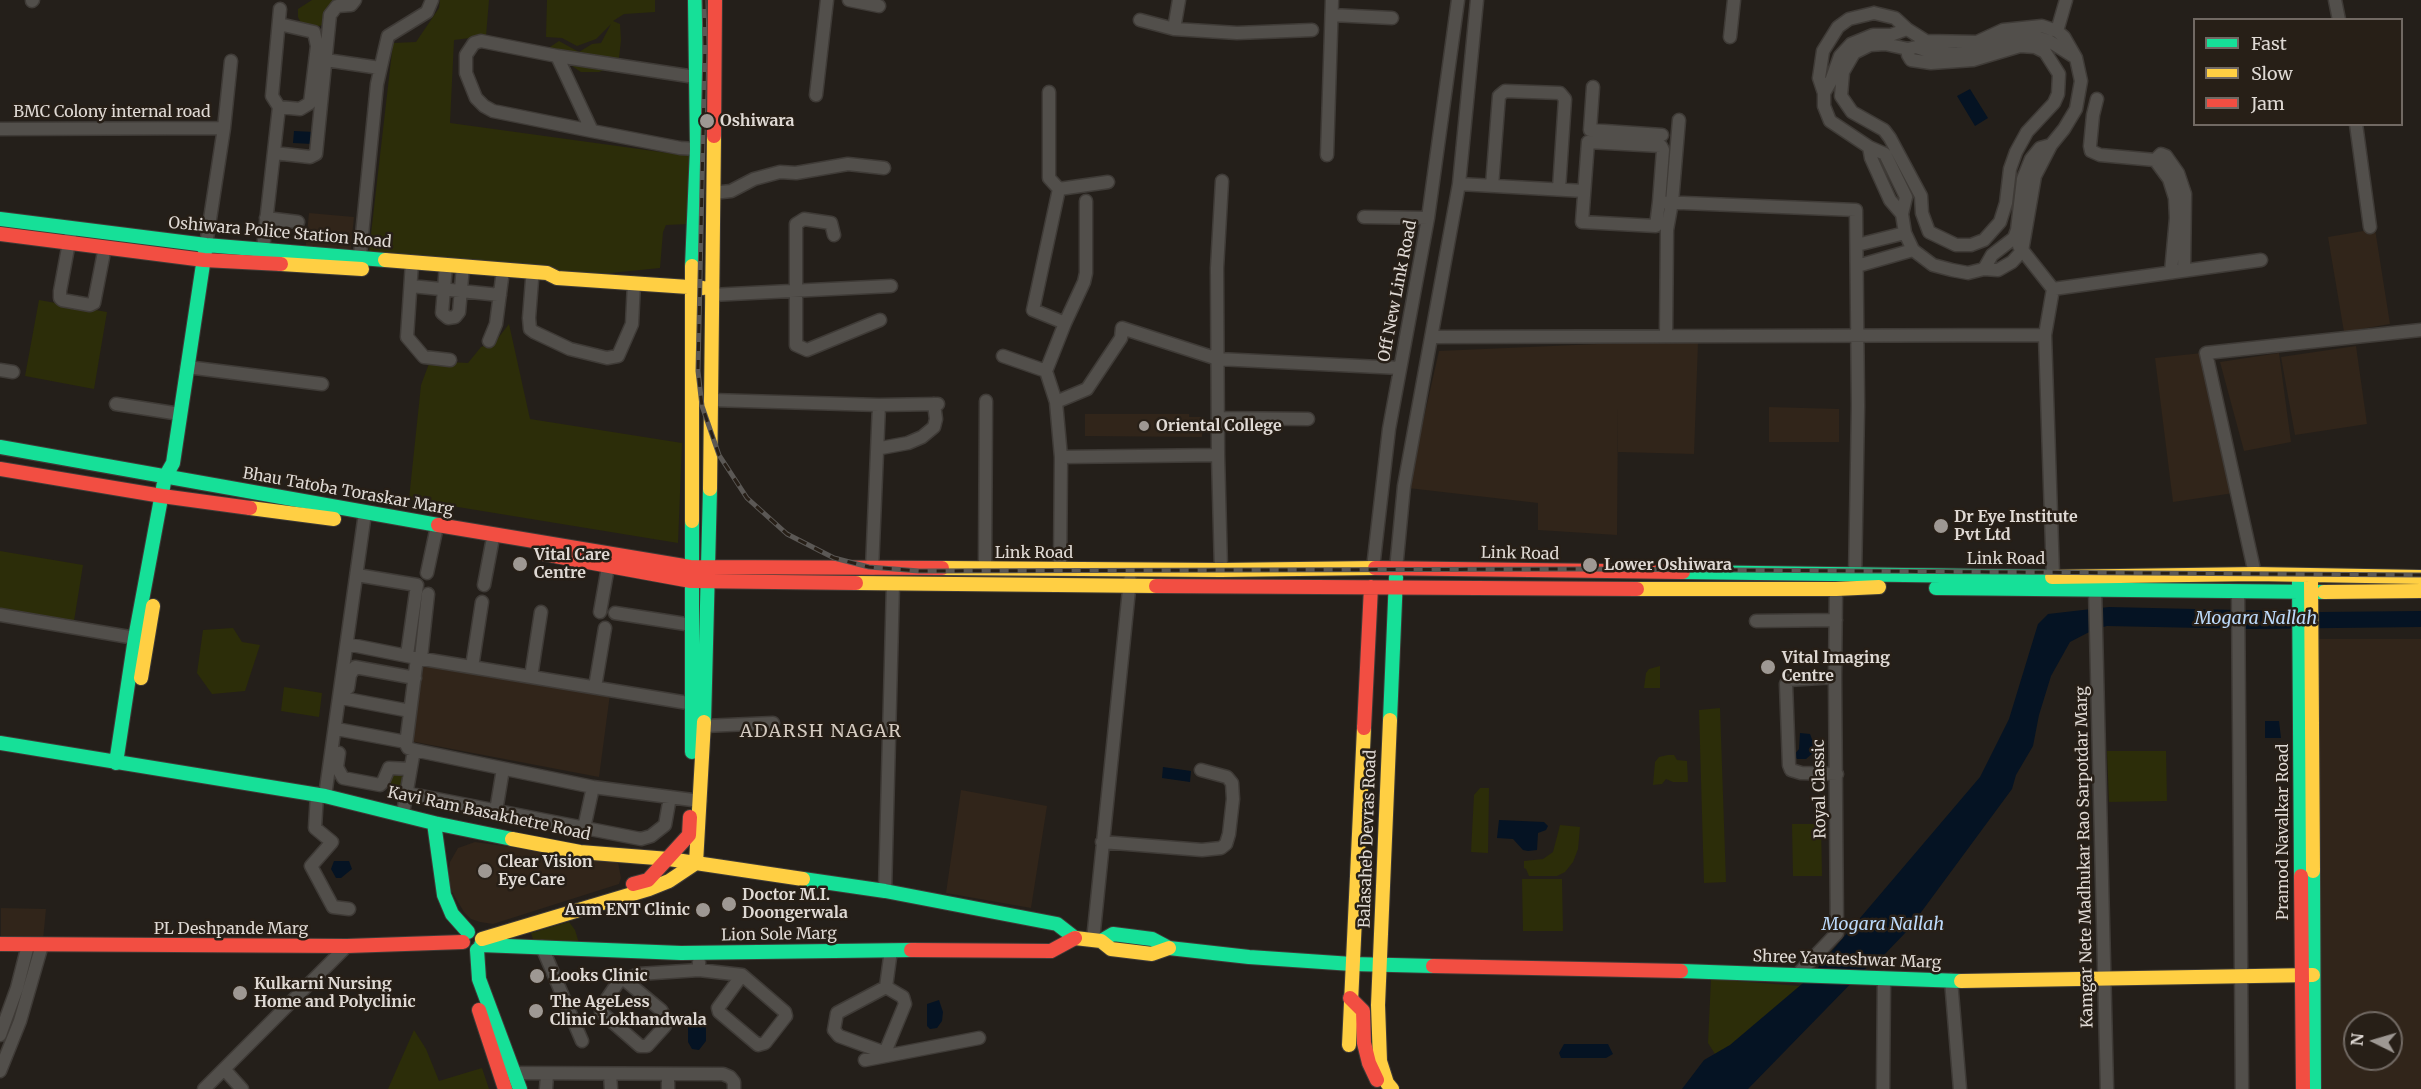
<!DOCTYPE html>
<html>
<head>
<meta charset="utf-8">
<style>
  body { margin:0 }
  #map { position:relative; width:2421px; height:1089px; overflow:hidden; background:#241f1a; font-family:Merriweather,serif }
  canvas { display:block }
  .legend { position:absolute; left:2193px; top:18px; width:210px; height:108px; box-sizing:border-box; background:#271f17; border:2px solid #716963; margin:0; padding:8px 10px; list-style:none; font-size:18px; color:#dfd9d4 }
  .legend li { display:flex; align-items:center; gap:12px; height:30px }
  .legend b { width:30px; border:2px solid #716963 }
  .north { position:absolute; left:2343px; top:1011px; width:60px; height:60px; box-sizing:border-box; background:#271f17; border:2px solid #716963; border-radius:50%; rotate:275deg; font-size:16px; font-weight:700; line-height:24px; text-align:center; color:#dfd9d4 }
  .north::after { content:''; display:block; margin:auto; width:21px; height:27px; background:#9e9893; clip-path:polygon(50% 0,100% 100%,50% 72%,0 100%) }
</style>
</head>
<body>
<div id="map">
<canvas width="2421" height="1089"></canvas>
<ul class="legend">
<li><b style="height:8px;background:#16e098"></b>Fast</li>
<li><b style="height:8px;background:#ffcf43"></b>Slow</li>
<li><b style="height:8px;background:#f24e42"></b>Jam</li>
</ul>
<div class="north">N</div>
</div>
<script>
const g = document.querySelector('canvas').getContext('2d');
g.lineJoin = 'round';
function paint(path, color) { g.fillStyle = color; g.fill(path, 'evenodd'); }
const shape = rows => new Path2D(rows.map(r => 'M' + r).join(''));
function trace(path, color, width, dash) { g.strokeStyle = color; g.lineWidth = width; g.lineCap = dash ? 'butt' : 'round'; g.setLineDash(dash || []); g.stroke(path); }
function label(font, color, halo, rows, align = 'center') {
  g.font = font + ' Merriweather,serif'; g.lineWidth = 5; g.setLineDash([]); g.textBaseline = 'middle'; g.strokeStyle = halo; g.fillStyle = color; for (const [text, x, y, turn = 0] of rows) {
    g.save(); g.translate(x, y); g.rotate((+turn || 0) * Math.PI / 180); g.textAlign = isNaN(turn) ? turn : align; if (halo) g.strokeText(text, 0, 0); g.fillText(text, 0, 0); g.restore();
  }
}
paint(shape([
  [309,213,354,217,350,257,305,253],
  [2375,229,2390,324,2344,332,2328,237],
  [1620,343,1698,343,1694,454,1618,452,1618,405,1617,535,1538,530,1538,503,1408,488,1439,351],
  [2356,346,2367,424,2295,435,2281,357],
  [2202,353,2234,493,2173,502,2155,358],
  [2279,353,2291,442,2244,451,2220,362],
  [1769,407,1839,409,1839,442,1769,442],
  [1085,414,1189,414,1189,417,1202,417,1202,437,1085,436],
  [2312,639,2421,639,2421,1089,2320,1089],
  [2355,1023,2391,1023,2391,1059,2355,1059],
  [423,663,610,694,599,777,410,741],
  [961,790,1047,806,1031,908,946,893],
  [475,842,618,862,621,878,619,884,493,924,480,922,471,919,464,912,452,892,448,875,450,862,458,848],
  [1,908,46,909,43,940,1,939]
]), '#31251a');
paint(shape([
  [312,0,342,0,329,8,322,25,315,28,301,23,298,17,298,9],
  [440,0,489,0,486,36,454,40,450,123,690,156,688,224,666,225,663,232,660,268,571,277,369,251,393,43,416,42,439,8],
  [547,0,655,0,655,12,624,14,613,21,620,24,621,40,619,58,612,67,599,72,581,72,549,51,550,47,559,41,579,52,592,44,601,43,611,24,596,39,577,46,562,38,546,37],
  [39,300,107,312,94,389,25,376],
  [509,324,530,419,682,443,678,543,409,499,421,385,430,361,468,363,481,347,495,342],
  [0,551,83,565,74,621,0,609],
  [233,628,242,642,260,645,245,691,212,694,197,673,203,630],
  [1660,666,1660,688,1644,688,1646,673,1649,669],
  [284,687,322,693,319,717,281,711],
  [1720,708,1726,882,1704,883,1699,710],
  [2107,751,2166,751,2167,801,2109,802],
  [1668,755,1674,755,1677,760,1687,761,1688,782,1673,782,1666,779,1662,784,1653,785,1655,762,1659,757],
  [392,769,405,771,401,797,387,794],
  [1480,788,1489,788,1488,853,1471,852,1474,795],
  [1792,824,1821,824,1822,876,1793,876],
  [1560,825,1580,827,1578,849,1573,862,1565,872,1557,876,1529,876,1526,869,1524,868,1524,861,1543,859,1553,852],
  [1522,879,1562,879,1563,931,1523,931],
  [569,922,575,930,579,943,534,942,531,933],
  [1711,979,1800,986,1730,1045,1715,1054,1708,1043],
  [414,1030,426,1049,439,1081,482,1068,489,1089,388,1089]
]), '#2c2d09');
paint(shape([
  [1970,89,1988,118,1975,126,1957,96],
  [294,131,314,132,313,144,293,143],
  [2109,607,2322,612,2421,611,2421,627,2251,629,2107,626,2095,629,2070,642,2051,676,2039,715,2033,746,2016,775,2012,789,1908,930,1883,956,1865,969,1748,1089,1682,1089,1704,1060,1730,1045,1809,978,1980,777,2009,719,2038,624,2048,614],
  [2265,721,2279,721,2281,738,2265,738],
  [1800,733,1810,734,1813,742,1814,752,1806,759,1797,759,1794,755,1799,749],
  [1163,767,1191,771,1190,782,1162,778],
  [1499,820,1544,822,1548,826,1546,830,1538,833,1537,850,1528,851,1523,850,1513,839,1497,838],
  [334,861,349,861,352,869,341,878,336,878,331,869],
  [939,1000,943,1012,942,1021,937,1028,930,1029,927,1026,927,1004],
  [688,1019,706,1019,706,1041,699,1050,692,1049,688,1042],
  [1564,1044,1608,1044,1613,1054,1606,1058,1561,1058,1559,1053]
]), '#051323');
const street = shape([
  [849,0,879,6],
  [1179,0,1174,29,1237,33,1312,30],
  [2335,0,2339,20],
  [32,1,33,0],
  [1874,13,1895,18,1907,29,1926,41,1977,42,2003,30,2042,26,2057,31,2064,37,2076,58,2081,81,2076,109,2064,129,2051,145,2035,176,2022,251,2012,262,1998,270,1984,269,1968,273,1952,270,1933,265,1913,250,1905,233,1902,214,1906,197,1885,154,1869,147,1830,121,1824,106,1824,93,1819,78,1823,51,1838,27,1849,19,1874,13],
  [1332,15,1392,18],
  [1140,20,1174,29],
  [2057,31,2066,0],
  [1730,37,1734,0],
  [1908,49,1885,44,1870,45,1854,53,1843,72,1841,96,1852,112,1884,130,1890,138,1921,196,1922,213,1929,232,1956,245,1971,245,1984,240,2000,222,2006,203,2010,169,2016,152,2027,132,2054,103,2058,94,2059,74,2045,52,2035,47,2020,46,1973,60,1931,63,1911,60,1908,55,1908,49,1916,47,1935,53,1958,54,2002,39,2020,35,2032,36,2049,41,2076,58],
  [557,56,481,41,474,43,466,55,466,73,476,98,484,106,493,111,592,131],
  [319,59,380,68],
  [695,77,557,56,592,131,680,148,697,149],
  [1593,87,1590,130,1662,135],
  [1049,92,1049,178,1059,189,1033,310,1065,323,1046,371,1056,402,1061,457],
  [1824,93,1831,81,1840,56,1851,44,1873,35,1891,35,1907,29],
  [816,95,827,0],
  [2097,99,2093,115,2090,146,2091,151,2100,155,2155,160],
  [279,107,300,109,310,103,317,46,314,32,279,24],
  [2356,124,2370,227],
  [0,129,224,128],
  [1869,147,1871,158,1890,200,1902,214],
  [274,153,310,157,316,154,330,15,337,6,351,5,355,0],
  [1327,155,1332,0],
  [1459,184,1584,191],
  [1492,186,1499,96,1505,91,1560,93,1565,99,1559,189],
  [1059,189,1108,182],
  [713,193,731,191,754,179,780,172,796,173,848,164,884,168],
  [1659,202,1663,150,1661,146,1588,142,1582,222,1656,226,1659,202,1856,210,1858,406,1855,580],
  [1364,217,1428,218],
  [266,218,298,222],
  [834,235,831,223,804,219,796,224,796,345,807,350,880,320],
  [70,237,60,291,60,298,62,300,90,305,94,303,105,247],
  [206,245,224,128,231,61],
  [1857,245,1905,233],
  [2019,246,2053,289],
  [263,249,279,107,272,96,280,9],
  [412,262,407,337,424,357,450,360],
  [359,265,377,84,384,53,388,36,427,12,432,0],
  [446,265,442,313,448,318,455,317,459,312,463,266],
  [1857,266,1913,250],
  [1984,269,1992,255,2014,238,2017,230,2023,179,2031,159,2040,148,2051,145],
  [2171,272,2176,218,2175,198,2169,179,2155,160,2161,154,2166,156,2178,173,2185,194,2184,271],
  [532,280,529,318,530,329,534,332,570,349,607,358,618,356,632,324,634,283],
  [411,286,500,295],
  [711,295,891,286],
  [1065,323,1084,282,1086,273,1086,201],
  [1666,335,1667,230,1672,202,1679,120],
  [1431,337,2045,335],
  [489,341,496,324,502,278],
  [1003,356,1046,371],
  [187,367,322,384],
  [0,370,13,372],
  [712,400,879,405,938,404],
  [1056,402,1087,389,1121,338,1122,328,1218,359,1400,368],
  [116,404,180,414],
  [1218,418,1308,419],
  [881,448,908,443,922,437,934,427,936,419,934,404],
  [1218,455,1217,268,1222,181],
  [1373,568,1389,429,1428,218,1458,0],
  [872,569,879,405],
  [985,569,986,401],
  [1060,569,1061,457,1218,455,1221,570],
  [1396,569,1404,486,1459,184,1477,0],
  [427,573,436,531],
  [2255,574,2206,353,2421,330],
  [357,575,417,585,407,655],
  [2053,576,2045,335,2053,289,2261,260],
  [484,585,492,543],
  [2095,588,2107,1089],
  [2238,592,2242,1089],
  [600,612,608,567],
  [615,613,692,625],
  [0,615,141,639],
  [1756,621,1836,620],
  [347,644,417,658,700,705],
  [421,658,428,594],
  [472,667,482,602],
  [531,677,541,612],
  [1835,677,1788,680,1786,684,1789,765,1791,770,1801,773,1837,774],
  [595,687,605,628],
  [348,688,350,675,355,667,415,678],
  [347,699,410,711],
  [704,726,773,723],
  [342,730,406,742],
  [414,750,593,787,700,801],
  [339,753,337,767,343,778,380,785,383,782,389,768,410,769],
  [406,793,641,839,651,836,665,825,670,797],
  [317,794,315,828,332,842,311,866,333,907,349,909],
  [325,796,365,513],
  [496,811,503,769],
  [403,813,414,750,408,748,406,744,417,658],
  [584,828,593,787],
  [1102,842,1202,850,1221,848,1226,844,1229,834,1233,799,1232,783,1227,777,1201,770],
  [885,891,893,584],
  [1093,940,1130,580],
  [542,947,582,1041],
  [699,962,699,970,742,975,785,1012,786,1016,765,1043,758,1045,719,1012,718,1008,742,975],
  [1798,974,1837,933,1835,677,1836,589],
  [1951,980,1960,1089],
  [626,981,661,1010,666,1019,665,1026,647,1046,640,1046,601,1012,602,1006,619,981,639,974,699,970],
  [886,987,903,997,905,1004,886,1050,880,1051,839,1036,834,1030,837,1013,886,987],
  [886,987,891,950],
  [0,1035,17,988,28,945],
  [865,1060,979,1038],
  [224,1069,242,1089],
  [0,1071,20,1021,42,945],
  [514,1073,723,1074,730,1077,734,1082,734,1089],
  [610,1074,611,1089],
  [668,1074,668,1089],
  [204,1089,347,946],
  [546,1089,547,1075],
  [1883,1089,1884,978]
]);
const fast = shape([
  [0,219,206,245,385,260],
  [692,266,697,149,695,0],
  [0,447,438,525],
  [692,521,692,752],
  [1683,572,2052,577],
  [2299,580,2301,876],
  [1936,588,2324,592],
  [1390,720,1396,577],
  [704,722,710,489],
  [0,743,325,796,434,823,512,839],
  [116,763,135,638,165,477,173,463,205,251],
  [434,823,444,895,452,914,468,932],
  [2313,871,2314,1089],
  [803,879,885,891,1057,924,1075,938],
  [1101,941,1113,934,1152,939,1169,948,1249,957,1352,964,1433,966],
  [481,945,681,953,911,950],
  [477,950,479,979,520,1089],
  [1681,971,1961,981]
]);
const slow = shape([
  [385,260,547,273,557,278,703,288],
  [281,264,362,269],
  [710,489,714,136],
  [250,508,334,519],
  [692,521,692,266],
  [942,568,1221,570,1375,568],
  [2052,577,2255,574,2421,577],
  [2311,580,2313,871],
  [856,583,1156,586],
  [1637,589,1836,589,1879,587],
  [2324,592,2421,591],
  [141,678,153,606],
  [1390,720,1378,1005,1380,1061,1387,1083,1392,1089],
  [512,839,580,852,669,859,803,879],
  [1075,938,1101,941,1111,949,1152,954,1169,948],
  [482,939,649,889,669,881,696,863,704,722],
  [1961,981,2313,975],
  [1349,1045,1364,728]
]);
const jam = shape([
  [714,136,715,0],
  [0,234,204,260,281,264],
  [0,469,162,496,250,508],
  [438,525,690,567,942,568],
  [544,554,691,581,856,583],
  [1375,568,1683,572],
  [1156,586,1637,589],
  [1364,728,1371,587],
  [2301,876,2303,1089],
  [633,884,648,880,689,835,690,817],
  [0,944,347,946,463,942],
  [911,950,1051,951,1075,938],
  [1433,966,1681,971],
  [1350,998,1363,1011,1364,1043,1369,1063,1377,1080],
  [479,1010,505,1089]
]);
trace(street, '#3f3b37', 15);
trace(fast, '#3f3b37', 16);
trace(slow, '#3f3b37', 16);
trace(jam, '#3f3b37', 16);
trace(street, '#524f4b', 12);
trace(fast, '#16e098', 14);
trace(slow, '#ffcf43', 14);
trace(jam, '#f24e42', 14);
const rail = shape([
  [704,0,705,45,698,371,702,406,719,455,747,498,787,534,834,558,869,567,919,571,1586,569,2421,575]
]);
trace(rail, '#5b5855', 5);
trace(rail, '#271f17', 3, [9]);
for (const [x, y, r, color] of [
  [707,121,8,"#9e9893"],
  [1144,426,6,"#9e9893"],
  [1941,526,8,"#9e9893"],
  [520,564,8,"#9e9893"],
  [1590,565,8,"#9e9893"],
  [1768,667,8,"#9e9893"],
  [485,871,8,"#9e9893"],
  [729,904,8,"#9e9893"],
  [703,910,8,"#9e9893"],
  [537,976,8,"#9e9893"],
  [240,993,8,"#9e9893"],
  [536,1011,8,"#9e9893"]
]) { const dot = new Path2D(); dot.arc(x, y, r, 0, 2 * Math.PI); g.fillStyle = color; g.fill(dot); trace(dot, '#271f17', 2); }
label('16px', '#dfd9d4', '#271f17', [
  ["BMC Colony internal road",112,112],
  ["Oshiwara Police Station Road",280,233,5],
  ["Off New Link Road",1398,291,-79],
  ["Bhau Tatoba Toraskar Marg",348,492,10],
  ["Link Road",1034,553],
  ["Link Road",1520,554,1],
  ["Link Road",2006,559],
  ["Royal Classic",1820,789,-91],
  ["Kavi Ram Basakhetre Road",489,814,12],
  ["Pramod Navalkar Road",2283,832,-90],
  ["Balasaheb Devras Road",1368,839,-88],
  ["Kamgar Nete Madhukar Rao Sarpotdar Marg",2085,857,-91],
  ["PL Deshpande Marg",231,929],
  ["Lion Sole Marg",779,935,-1],
  ["Shree Yavateshwar Marg",1847,960,2]
]);
label('bold 16px', '#dfd9d4', '#271f17', [
  ["Oshiwara",720,121],
  ["Oriental College",1156,426],
  ["Dr Eye Institute",1954,517],
  ["Pvt Ltd",1954,535],
  ["Vital Care",534,555],
  ["Centre",534,573],
  ["Lower Oshiwara",1604,565],
  ["Vital Imaging",1782,658],
  ["Centre",1782,676],
  ["Clear Vision",498,862],
  ["Eye Care",498,880],
  ["Doctor M.I.",742,895],
  ["Doongerwala",742,913],
  ["Aum ENT Clinic",690,910,"right"],
  ["Looks Clinic",550,976],
  ["Kulkarni Nursing",254,984],
  ["Home and Polyclinic",254,1002],
  ["The AgeLess",550,1002],
  ["Clinic Lokhandwala",550,1020]
], 'left');
label('italic 18px', '#bbd9fa', '#271f17', [
  ["Mogara Nallah",2256,619],
  ["Mogara Nallah",1883,925]
]);
g.letterSpacing = '1.5px';
label('18px', '#d4cac0', '#271f17', [
  ["ADARSH NAGAR",821,732]
]);
g.letterSpacing = '0px';
</script>
</body>
</html>
